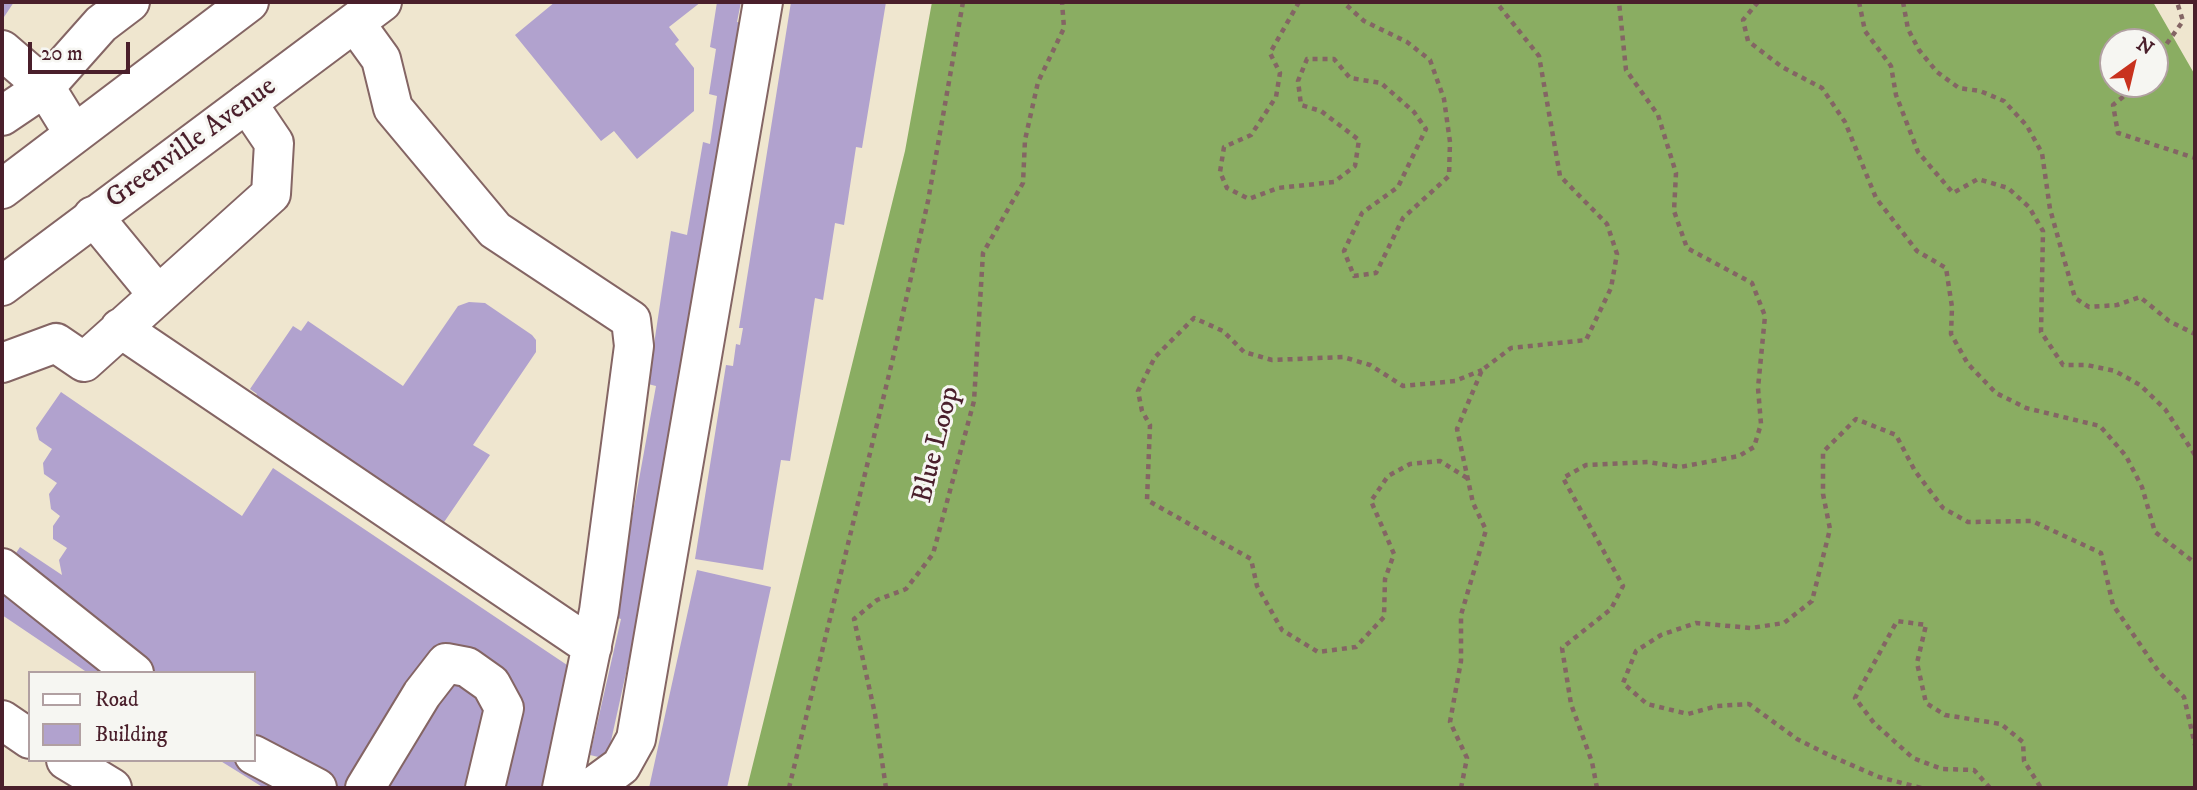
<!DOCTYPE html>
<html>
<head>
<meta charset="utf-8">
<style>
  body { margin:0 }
  #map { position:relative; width:2197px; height:790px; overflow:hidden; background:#efe6cf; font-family:"IM FELL DW Pica",serif }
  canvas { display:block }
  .frame { position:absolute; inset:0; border:4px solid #4a1f2b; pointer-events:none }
  .legend { position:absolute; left:28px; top:671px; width:228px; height:91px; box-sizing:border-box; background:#f6f6f2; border:2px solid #b1a0a2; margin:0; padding:9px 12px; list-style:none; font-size:21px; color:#4a1f2b }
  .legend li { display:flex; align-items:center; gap:14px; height:35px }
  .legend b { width:35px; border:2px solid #b1a0a2 }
  .north { position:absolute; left:2099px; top:28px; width:70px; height:70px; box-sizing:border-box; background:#f6f6f2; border:2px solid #b1a0a2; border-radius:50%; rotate:34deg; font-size:19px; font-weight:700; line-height:28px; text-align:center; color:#4a1f2b }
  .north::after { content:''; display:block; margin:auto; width:24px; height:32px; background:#c8321e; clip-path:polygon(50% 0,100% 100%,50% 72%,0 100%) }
  .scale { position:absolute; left:28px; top:42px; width:102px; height:32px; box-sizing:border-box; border:4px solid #4a1f2b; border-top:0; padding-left:9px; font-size:21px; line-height:24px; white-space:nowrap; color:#4a1f2b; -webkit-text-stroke:5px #f6f6f2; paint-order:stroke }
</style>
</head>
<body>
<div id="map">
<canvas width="2197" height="790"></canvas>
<div class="frame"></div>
<ul class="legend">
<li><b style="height:9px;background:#fff"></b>Road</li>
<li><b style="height:19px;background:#b1a2ce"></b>Building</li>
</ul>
<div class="north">N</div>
<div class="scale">20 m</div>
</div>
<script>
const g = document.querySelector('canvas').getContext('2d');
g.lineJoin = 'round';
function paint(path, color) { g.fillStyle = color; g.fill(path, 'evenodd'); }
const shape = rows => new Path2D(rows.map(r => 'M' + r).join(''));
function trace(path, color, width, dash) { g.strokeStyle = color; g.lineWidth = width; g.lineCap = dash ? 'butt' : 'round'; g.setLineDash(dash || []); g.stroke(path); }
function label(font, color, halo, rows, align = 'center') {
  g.font = font + ' "IM FELL DW Pica",serif'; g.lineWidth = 6; g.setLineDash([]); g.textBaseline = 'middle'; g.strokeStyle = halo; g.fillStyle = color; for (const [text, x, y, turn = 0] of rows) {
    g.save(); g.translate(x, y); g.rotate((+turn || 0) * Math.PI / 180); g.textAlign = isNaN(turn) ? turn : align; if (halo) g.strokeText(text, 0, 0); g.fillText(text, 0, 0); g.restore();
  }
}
paint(shape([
  [932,2,2153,2,2195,75,2195,788,747,788,905,151],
  [2113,42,2155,42,2155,84,2113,84]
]), '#8aad62');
paint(shape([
  [2,2,14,2,2,20],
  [555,2,701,2,669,27,679,40,675,44,694,68,694,111,637,159,614,131,601,141,515,35],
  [717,2,741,2,737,22,744,23,659,524,607,759,590,755,621,619,614,617,656,386,648,384,671,231,687,235,703,142,710,144,717,96,709,94,716,49,710,47],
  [791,2,886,2,862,148,856,147,844,225,835,223,823,300,815,298,790,461,781,460,763,570,695,559,726,365,733,366,736,344,740,345,743,328,739,328],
  [469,302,485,303,532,335,536,340,536,352,473,445,490,455,440,528,253,400,257,394,250,389,293,326,301,331,308,321,403,386,458,306],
  [61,392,242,516,273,468,576,671,550,788,264,788,219,760,254,760,254,673,88,673,2,615,2,574,20,547,62,575,59,560,67,548,53,539,53,526,60,516,51,509,49,494,57,483,44,474,43,463,52,449,39,440,36,428],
  [697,570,771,587,727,788,649,788]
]), '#b1a2ce');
const minor = shape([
  [355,23,381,59,393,108,495,230,631,320,634,346,599,611,562,788],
  [2,50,45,87,74,134],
  [2,116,45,87,101,24,130,2],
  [93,216,158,295],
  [120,328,592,647],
  [2,363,56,343,84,362,271,194,274,143,247,103],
  [2,568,134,673],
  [254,755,317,788],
  [365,788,422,694,446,663,467,667,491,684,504,708,485,788],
  [591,788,621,766,636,739,763,2]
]);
const major = shape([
  [2,189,249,2],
  [2,286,382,2],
  [2,720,30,739],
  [66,760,112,788]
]);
trace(minor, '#846564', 42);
trace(major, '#846564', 42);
trace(shape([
  [1299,2,1270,53,1280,73,1276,97,1251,135,1224,147,1220,172,1227,188,1249,199,1278,188,1334,182,1355,166,1359,140,1321,111,1301,105,1298,81,1307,59,1334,59,1350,78,1381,83,1414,112,1426,129,1398,187,1362,213,1344,251,1354,276,1376,273,1403,218,1449,176,1450,142,1444,99,1430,60,1407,42,1364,21,1343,2],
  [1758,2,1743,20,1748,41,1782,67,1822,88,1845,122,1876,198,1917,251,1946,268,1952,307,1951,334,1968,364,1996,393,2026,408,2100,426,2126,456,2142,487,2155,532,2195,563],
  [1859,2,1865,31,1891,66,1896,95,1918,152,1953,193,1978,179,2008,188,2029,207,2043,231,2041,332,2063,365,2087,365,2115,371,2140,385,2165,409,2195,455],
  [1903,2,1908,29,1919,50,1937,72,1959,88,1980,91,2004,101,2027,126,2042,153,2050,209,2075,298,2089,307,2117,305,2140,297,2169,321,2195,334],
  [2155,60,2183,21,2177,2],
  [2139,84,2113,105,2118,133,2195,158],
  [1467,478,1440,461,1410,464,1388,476,1371,501,1394,554,1385,579,1384,617,1356,647,1318,652,1282,630,1257,586,1251,559,1147,500,1150,425,1142,411,1138,391,1155,357,1194,318,1223,331,1244,352,1272,360,1343,357,1370,365,1403,386,1455,381,1482,370],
  [789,788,893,358,928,201,963,2],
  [886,788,875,714,854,619,877,600,906,589,933,554,974,401,983,253,1023,183,1025,140,1038,82,1064,28,1062,2],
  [1461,788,1467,758,1450,722,1461,661,1461,615,1486,530,1473,503,1457,429,1482,370,1511,348,1586,340,1611,288,1617,254,1607,224,1560,176,1539,56,1496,2],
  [1597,788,1592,762,1571,704,1562,648,1611,609,1623,586,1563,478,1586,465,1648,462,1680,467,1739,456,1754,447,1761,424,1758,388,1765,316,1752,283,1687,248,1674,211,1676,173,1658,115,1626,70,1619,2],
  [1921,788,1879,777,1831,756,1797,739,1749,704,1717,706,1688,714,1647,704,1623,683,1636,651,1661,635,1696,623,1751,628,1784,623,1812,601,1830,529,1823,494,1823,452,1856,419,1896,435,1915,471,1943,508,1968,522,2032,521,2101,553,2113,605,2159,672,2184,697,2195,745],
  [1990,788,1974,770,1942,769,1913,758,1874,723,1855,698,1897,621,1926,625,1917,663,1926,703,1945,715,2001,724,2023,742,2024,761,2041,788]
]), '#846564', 4.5, [5, 5]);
trace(minor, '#fff', 38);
trace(major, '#fff', 38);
label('28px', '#4a1f2b', '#f6f6f2', [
  ["Greenville Avenue",192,144,-36],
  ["Blue Loop",938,445,-76]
]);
</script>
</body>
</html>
